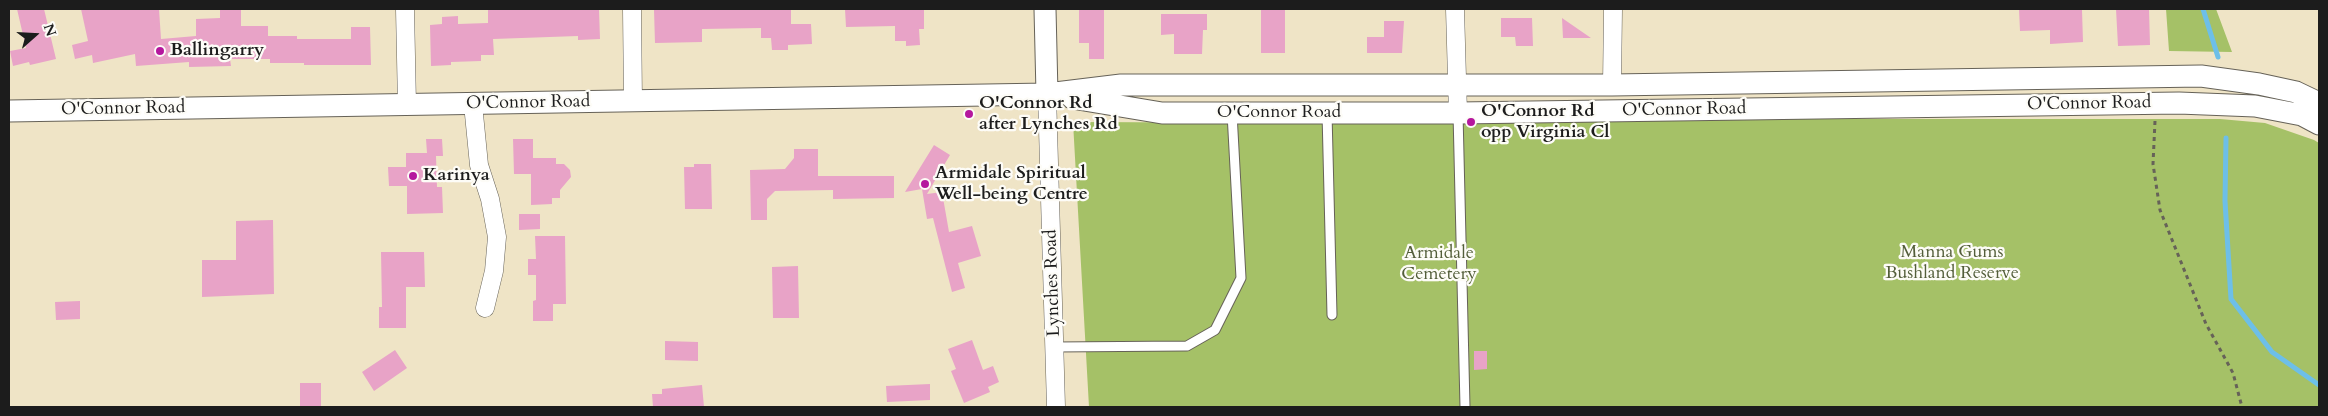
<!DOCTYPE html>
<html>
<head>
<meta charset="utf-8">
<style>
  body { margin:0 }
  #map { position:relative; width:2328px; height:416px; overflow:hidden; background:#efe4c6; font-family:Cardo,serif }
  canvas { display:block }
  .frame { position:absolute; inset:0; border:10px solid #1c1c1c; pointer-events:none }
  .north { position:absolute; left:10px; top:10px; width:50px; height:50px; -webkit-text-stroke:4px #fdfcf7; paint-order:stroke; rotate:71deg; font-size:14px; font-weight:700; line-height:20px; text-align:center; color:#1c1c1c }
  .north::after { content:''; display:block; margin:auto; width:18px; height:22px; background:#1c1c1c; clip-path:polygon(50% 0,100% 100%,50% 72%,0 100%) }
</style>
</head>
<body>
<div id="map">
<canvas width="2328" height="416"></canvas>
<div class="frame"></div>
<div class="north">N</div>
</div>
<script>
const g = document.querySelector('canvas').getContext('2d');
g.lineJoin = 'round';
function paint(path, color) { g.fillStyle = color; g.fill(path, 'evenodd'); }
const shape = rows => new Path2D(rows.map(r => 'M' + r).join(''));
function trace(path, color, width, dash) { g.strokeStyle = color; g.lineWidth = width; g.lineCap = dash ? 'butt' : 'round'; g.setLineDash(dash || []); g.stroke(path); }
function label(font, color, halo, rows, align = 'center') {
  g.font = font + ' Cardo,serif'; g.lineWidth = 4.5; g.setLineDash([]); g.textBaseline = 'middle'; g.strokeStyle = halo; g.fillStyle = color; for (const [text, x, y, turn = 0] of rows) {
    g.save(); g.translate(x, y); g.rotate((+turn || 0) * Math.PI / 180); g.textAlign = isNaN(turn) ? turn : align; if (halo) g.strokeText(text, 0, 0); g.fillText(text, 0, 0); g.restore();
  }
}
paint(shape([
  [2166,9,2216,9,2232,52,2169,51],
  [1584,119,2220,119,2265,123,2314,140,2319,143,2319,407,1089,407,1073,122,1327,123]
]), '#a5c167');
trace(shape([
  [2203,9,2218,57],
  [2226,138,2225,201,2231,299,2272,352,2319,385]
]), '#6dbfe8', 5);
paint(shape([
  [17,9,44,9,56,59,30,65,29,62,13,66,10,51,26,48],
  [81,9,159,9,161,39,196,36,196,19,220,18,220,9,241,9,241,26,268,26,268,36,297,36,297,39,351,39,351,27,370,27,371,65,304,65,304,63,270,63,270,59,230,59,231,66,189,67,189,62,136,66,135,54,93,63,92,55,75,59,72,45,88,41],
  [488,9,599,9,600,39,578,40,578,36,493,39,494,55,481,55,481,61,451,62,451,65,431,66,430,25,442,24,442,17,458,16,458,24,488,23],
  [704,9,791,9,791,24,811,24,812,44,788,45,788,50,772,50,771,38,761,38,761,28,702,29,702,42,655,43,654,10],
  [845,9,924,9,924,29,919,29,920,45,906,46,906,41,895,41,895,26,846,27],
  [1079,9,1104,9,1104,59,1089,59,1089,43,1079,43],
  [1261,9,1285,9,1285,53,1261,53],
  [2019,9,2082,10,2083,42,2050,44,2050,30,2020,31],
  [2116,9,2149,9,2150,45,2118,46],
  [1161,14,1207,14,1207,30,1203,30,1202,54,1174,54,1174,34,1161,35],
  [1501,18,1532,18,1533,46,1516,46,1515,37,1501,37],
  [1562,18,1591,38,1563,38],
  [1384,21,1404,21,1402,53,1367,53,1367,37,1384,37],
  [426,139,442,139,443,156,436,156,437,187,442,187,443,213,407,214,407,186,389,186,388,167,406,167,406,153,427,153],
  [513,139,533,139,533,158,556,158,556,164,564,164,570,170,571,177,560,190,560,198,552,198,552,204,531,205,531,174,514,174],
  [934,145,950,155,927,194,942,192,949,232,972,226,981,256,958,263,965,288,952,292,933,218,927,219,922,189,905,192],
  [794,149,818,149,818,176,894,176,894,198,833,199,833,190,775,191,767,199,767,220,751,220,750,170,785,169,794,158],
  [694,164,711,164,712,209,685,209,684,167,694,167],
  [519,214,540,214,540,229,519,230],
  [273,220,274,294,202,297,202,260,236,260,236,221],
  [535,236,565,236,566,304,553,304,553,321,533,321,533,301,536,300,536,275,528,275,528,259,536,259],
  [381,252,424,252,425,287,406,287,406,328,379,328,379,307,382,307],
  [798,266,799,318,773,318,772,267],
  [80,301,80,319,56,320,55,302],
  [972,340,983,370,993,366,999,382,988,387,990,392,964,403,951,371,956,369,948,349],
  [665,341,698,342,698,361,665,360],
  [395,350,407,368,374,391,362,372],
  [1474,351,1487,351,1487,369,1474,370],
  [300,383,321,383,321,407,300,407],
  [930,384,930,400,887,402,886,386],
  [702,385,704,407,653,407,652,394,662,394,662,389]
]), '#e8a3c7');
const service = shape([
  [1327,113,1332,315],
  [1458,113,1465,407],
  [1055,347,1187,346,1215,330,1241,278,1232,113]
]);
const minor = shape([
  [405,9,407,105],
  [632,9,633,102],
  [1455,9,1458,113],
  [1612,85,1613,9],
  [1047,94,1056,407],
  [473,104,479,165,490,199,497,237,494,271,485,308]
]);
const tertiary = shape([
  [1045,9,1047,94],
  [1072,98,1162,113,1458,113,2179,103,2255,106,2302,115,2319,124],
  [9,111,1047,94,1121,85,1612,85,2201,76,2259,84,2296,92,2319,103]
]);
trace(service, '#666258', 11);
trace(minor, '#666258', 19);
trace(tertiary, '#666258', 23);
trace(shape([
  [2155,121,2153,164,2160,210,2206,324,2233,373,2242,407]
]), '#666258', 3, [4, 4]);
trace(service, '#fff', 9);
trace(minor, '#fff', 18);
trace(tertiary, '#fff', 21);
for (const [x, y, r, color] of [
  [160,51,5,"#b5179e"],
  [969,114,5,"#b5179e"],
  [1471,122,5,"#b5179e"],
  [413,176,5,"#b5179e"],
  [925,184,5,"#b5179e"]
]) { const dot = new Path2D(); dot.arc(x, y, r, 0, 2 * Math.PI); g.fillStyle = color; g.fill(dot); trace(dot, '#fdfcf7', 2); }
label('bold 18px', '#1c1c1c', '#fdfcf7', [
  ["Ballingarry",170,51],
  ["O'Connor Rd",979,104],
  ["after Lynches Rd",979,125],
  ["O'Connor Rd",1481,112],
  ["opp Virginia Cl",1481,133],
  ["Armidale Spiritual",935,174],
  ["Well-being Centre",935,195],
  ["Karinya",423,176]
], 'left');
label('18px', '#1c1c1c', '#fdfcf7', [
  ["O'Connor Road",528,103,-1],
  ["O'Connor Road",2089,104,-1],
  ["O'Connor Road",123,109,-1],
  ["O'Connor Road",1684,110,-1],
  ["O'Connor Road",1279,113],
  ["Lynches Road",1053,283,-92]
]);
label('18px', '#535e3a', '#fdfcf7', [
  ["Manna Gums",1952,253],
  ["Bushland Reserve",1952,274],
  ["Armidale",1439,254],
  ["Cemetery",1439,275]
]);
</script>
</body>
</html>
